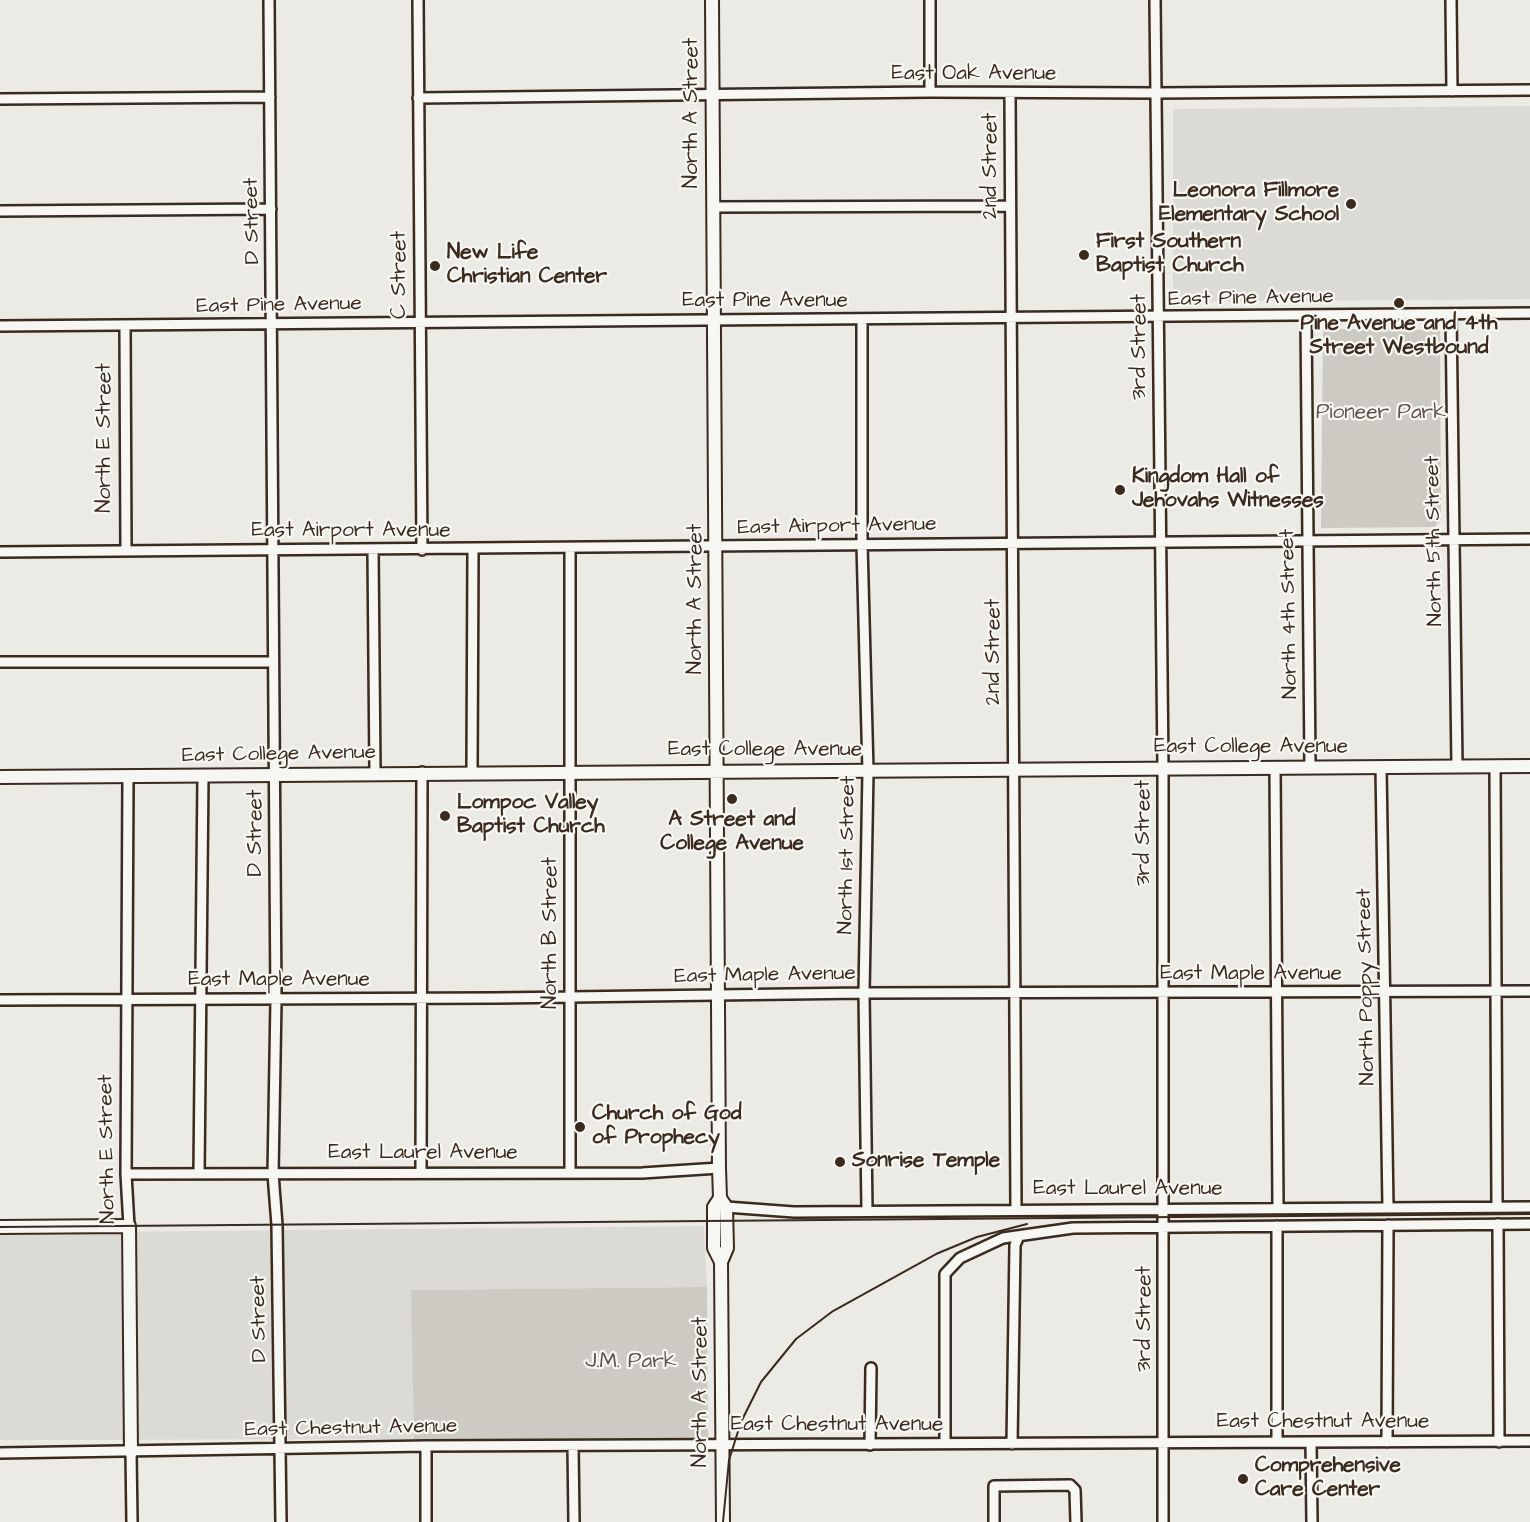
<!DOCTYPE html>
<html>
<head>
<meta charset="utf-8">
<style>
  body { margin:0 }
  canvas { display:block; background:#ebeae5 }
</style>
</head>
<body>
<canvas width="1530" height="1522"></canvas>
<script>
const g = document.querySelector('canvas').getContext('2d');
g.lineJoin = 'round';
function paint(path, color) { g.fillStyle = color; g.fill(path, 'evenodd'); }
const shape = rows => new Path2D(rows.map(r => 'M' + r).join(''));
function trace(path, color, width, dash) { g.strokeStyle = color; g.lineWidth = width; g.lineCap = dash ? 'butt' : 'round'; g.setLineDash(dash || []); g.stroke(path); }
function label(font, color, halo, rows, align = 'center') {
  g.font = font + ' "Architects Daughter",sans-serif'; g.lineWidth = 4.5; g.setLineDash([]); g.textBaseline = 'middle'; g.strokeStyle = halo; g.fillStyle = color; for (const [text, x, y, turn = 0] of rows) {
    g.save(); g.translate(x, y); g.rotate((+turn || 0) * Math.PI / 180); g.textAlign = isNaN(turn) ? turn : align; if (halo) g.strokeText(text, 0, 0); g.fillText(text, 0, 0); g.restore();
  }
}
paint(shape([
  [1530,106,1530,299,1173,302,1173,109],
  [704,1226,707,1287,412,1290,414,1439,0,1440,0,1233]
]), '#dcdad4');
paint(shape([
  [1323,329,1440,330,1441,520,1434,527,1321,528],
  [707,1287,708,1439,414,1439,411,1290]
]), '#cdcac4');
const street = shape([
  [269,0,276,1000,273,1174,277,1225,281,1522],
  [418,0,422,550],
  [930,0,930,92],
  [1155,0,1163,768,1163,1522],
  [1451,0,1452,91],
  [1010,94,1016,1210],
  [418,98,930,92,1157,93,1530,90],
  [0,99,270,97],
  [713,207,1010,206],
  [0,211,271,209],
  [1451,314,1457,767],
  [1306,317,1310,766],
  [862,320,862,544,868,771,864,993,867,1211],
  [125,325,126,551],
  [0,326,1530,313],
  [373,550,375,773],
  [0,552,1530,539],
  [0,662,273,662],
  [1495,766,1497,1207],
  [1275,767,1278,1208],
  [1381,767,1388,1208],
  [472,772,473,550],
  [128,776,126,1174,129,1226],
  [0,1000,496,998,864,993,1530,991],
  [421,1172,422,772],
  [199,1173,203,775],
  [570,1173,570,549],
  [126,1174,642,1173,719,1168],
  [726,1207,794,1212,1530,1207],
  [1498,1224,1499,1442],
  [1277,1441,1277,1226],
  [1311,1442,1312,1522],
  [1387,1442,1388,1225],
  [945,1443,945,1274,960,1258,1003,1238,1073,1228,1530,1224],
  [1012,1444,1015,1245,1019,1236],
  [870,1445,871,1368],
  [426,1446,426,1522],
  [573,1446,574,1522],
  [131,1452,132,1522],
  [0,1453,426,1446,1530,1441],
  [994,1522,994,1486,1070,1485,1075,1490,1076,1522]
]);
const secondary = shape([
  [712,0,719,1168,720,1198,726,1207,727,1248,721,1262,723,1522],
  [0,777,1530,766],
  [720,1198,714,1207,714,1248,721,1262],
  [0,1227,129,1226,131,1452]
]);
trace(street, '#3b2a1e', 14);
trace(secondary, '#3b2a1e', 16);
trace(street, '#f6f6f2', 9);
trace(secondary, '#f6f6f2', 12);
trace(shape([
  [0,1227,1530,1214],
  [723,1522,729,1460,741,1422,761,1382,796,1339,833,1311,936,1254,977,1237,1027,1224]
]), '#3b2a1e', 2);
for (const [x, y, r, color] of [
  [1351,204,6,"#3b2a1e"],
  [1084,255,6,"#3b2a1e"],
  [435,266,6,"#3b2a1e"],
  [1399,303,6,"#3b2a1e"],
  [1120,490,6,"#3b2a1e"],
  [732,799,6,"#3b2a1e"],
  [445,816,6,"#3b2a1e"],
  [580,1127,6,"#3b2a1e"],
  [840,1162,6,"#3b2a1e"],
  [1243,1479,6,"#3b2a1e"]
]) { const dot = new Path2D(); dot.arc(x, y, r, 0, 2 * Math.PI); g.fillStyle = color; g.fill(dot); trace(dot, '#f6f6f2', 2); }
label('21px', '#3b2a1e', '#f6f6f2', [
  ["East Oak Avenue",974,75],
  ["North A Street",693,113,-90],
  ["2nd Street",992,166,-90],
  ["D Street",253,221,-91],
  ["C Street",401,275,-90],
  ["East Pine Avenue",1251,299,-1],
  ["East Pine Avenue",765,302],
  ["East Pine Avenue",279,306,-1],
  ["3rd Street",1141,347,-90],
  ["North E Street",106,438,-90],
  ["East Airport Avenue",837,527,-1],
  ["East Airport Avenue",351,532],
  ["North 5th Street",1435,541,-91],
  ["North A Street",697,599,-90],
  ["North 4th Street",1290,614,-91],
  ["2nd Street",995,652,-90],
  ["East College Avenue",1251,748],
  ["East College Avenue",765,751],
  ["East College Avenue",279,755,-1],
  ["D Street",257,833,-90],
  ["3rd Street",1145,833,-90],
  ["North 1st Street",848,855,-89],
  ["North B Street",552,933,-90],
  ["East Maple Avenue",1251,975],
  ["East Maple Avenue",765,976,-1],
  ["East Maple Avenue",279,981],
  ["North Poppy Street",1367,987,-91],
  ["North E Street",108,1149,-91],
  ["East Laurel Avenue",423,1154],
  ["East Laurel Avenue",1128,1190],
  ["D Street",260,1319,-91],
  ["3rd Street",1146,1319,-90],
  ["North A Street",702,1392,-90],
  ["East Chestnut Avenue",1323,1423],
  ["East Chestnut Avenue",837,1426],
  ["East Chestnut Avenue",351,1429,-1]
]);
label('bold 21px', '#3b2a1e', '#f6f6f2', [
  ["Leonora Fillmore",1339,192,"right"],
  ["Elementary School",1339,216,"right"],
  ["First Southern",1096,243],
  ["Baptist Church",1096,267],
  ["New Life",447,254],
  ["Christian Center",447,278],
  ["Pine Avenue and 4th",1399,325,"center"],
  ["Street Westbound",1399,349,"center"],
  ["Kingdom Hall of",1132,478],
  ["Jehovahs Witnesses",1132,502],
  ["Lompoc Valley",457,804],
  ["Baptist Church",457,828],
  ["A Street and",732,821,"center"],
  ["College Avenue",732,845,"center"],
  ["Church of God",592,1115],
  ["of Prophecy",592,1139],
  ["Sonrise Temple",852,1162],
  ["Comprehensive",1255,1467],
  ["Care Center",1255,1491]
], 'left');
label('21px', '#605248', '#f6f6f2', [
  ["Pioneer Park",1381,414],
  ["J.M. Park",631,1363]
]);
</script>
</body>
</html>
